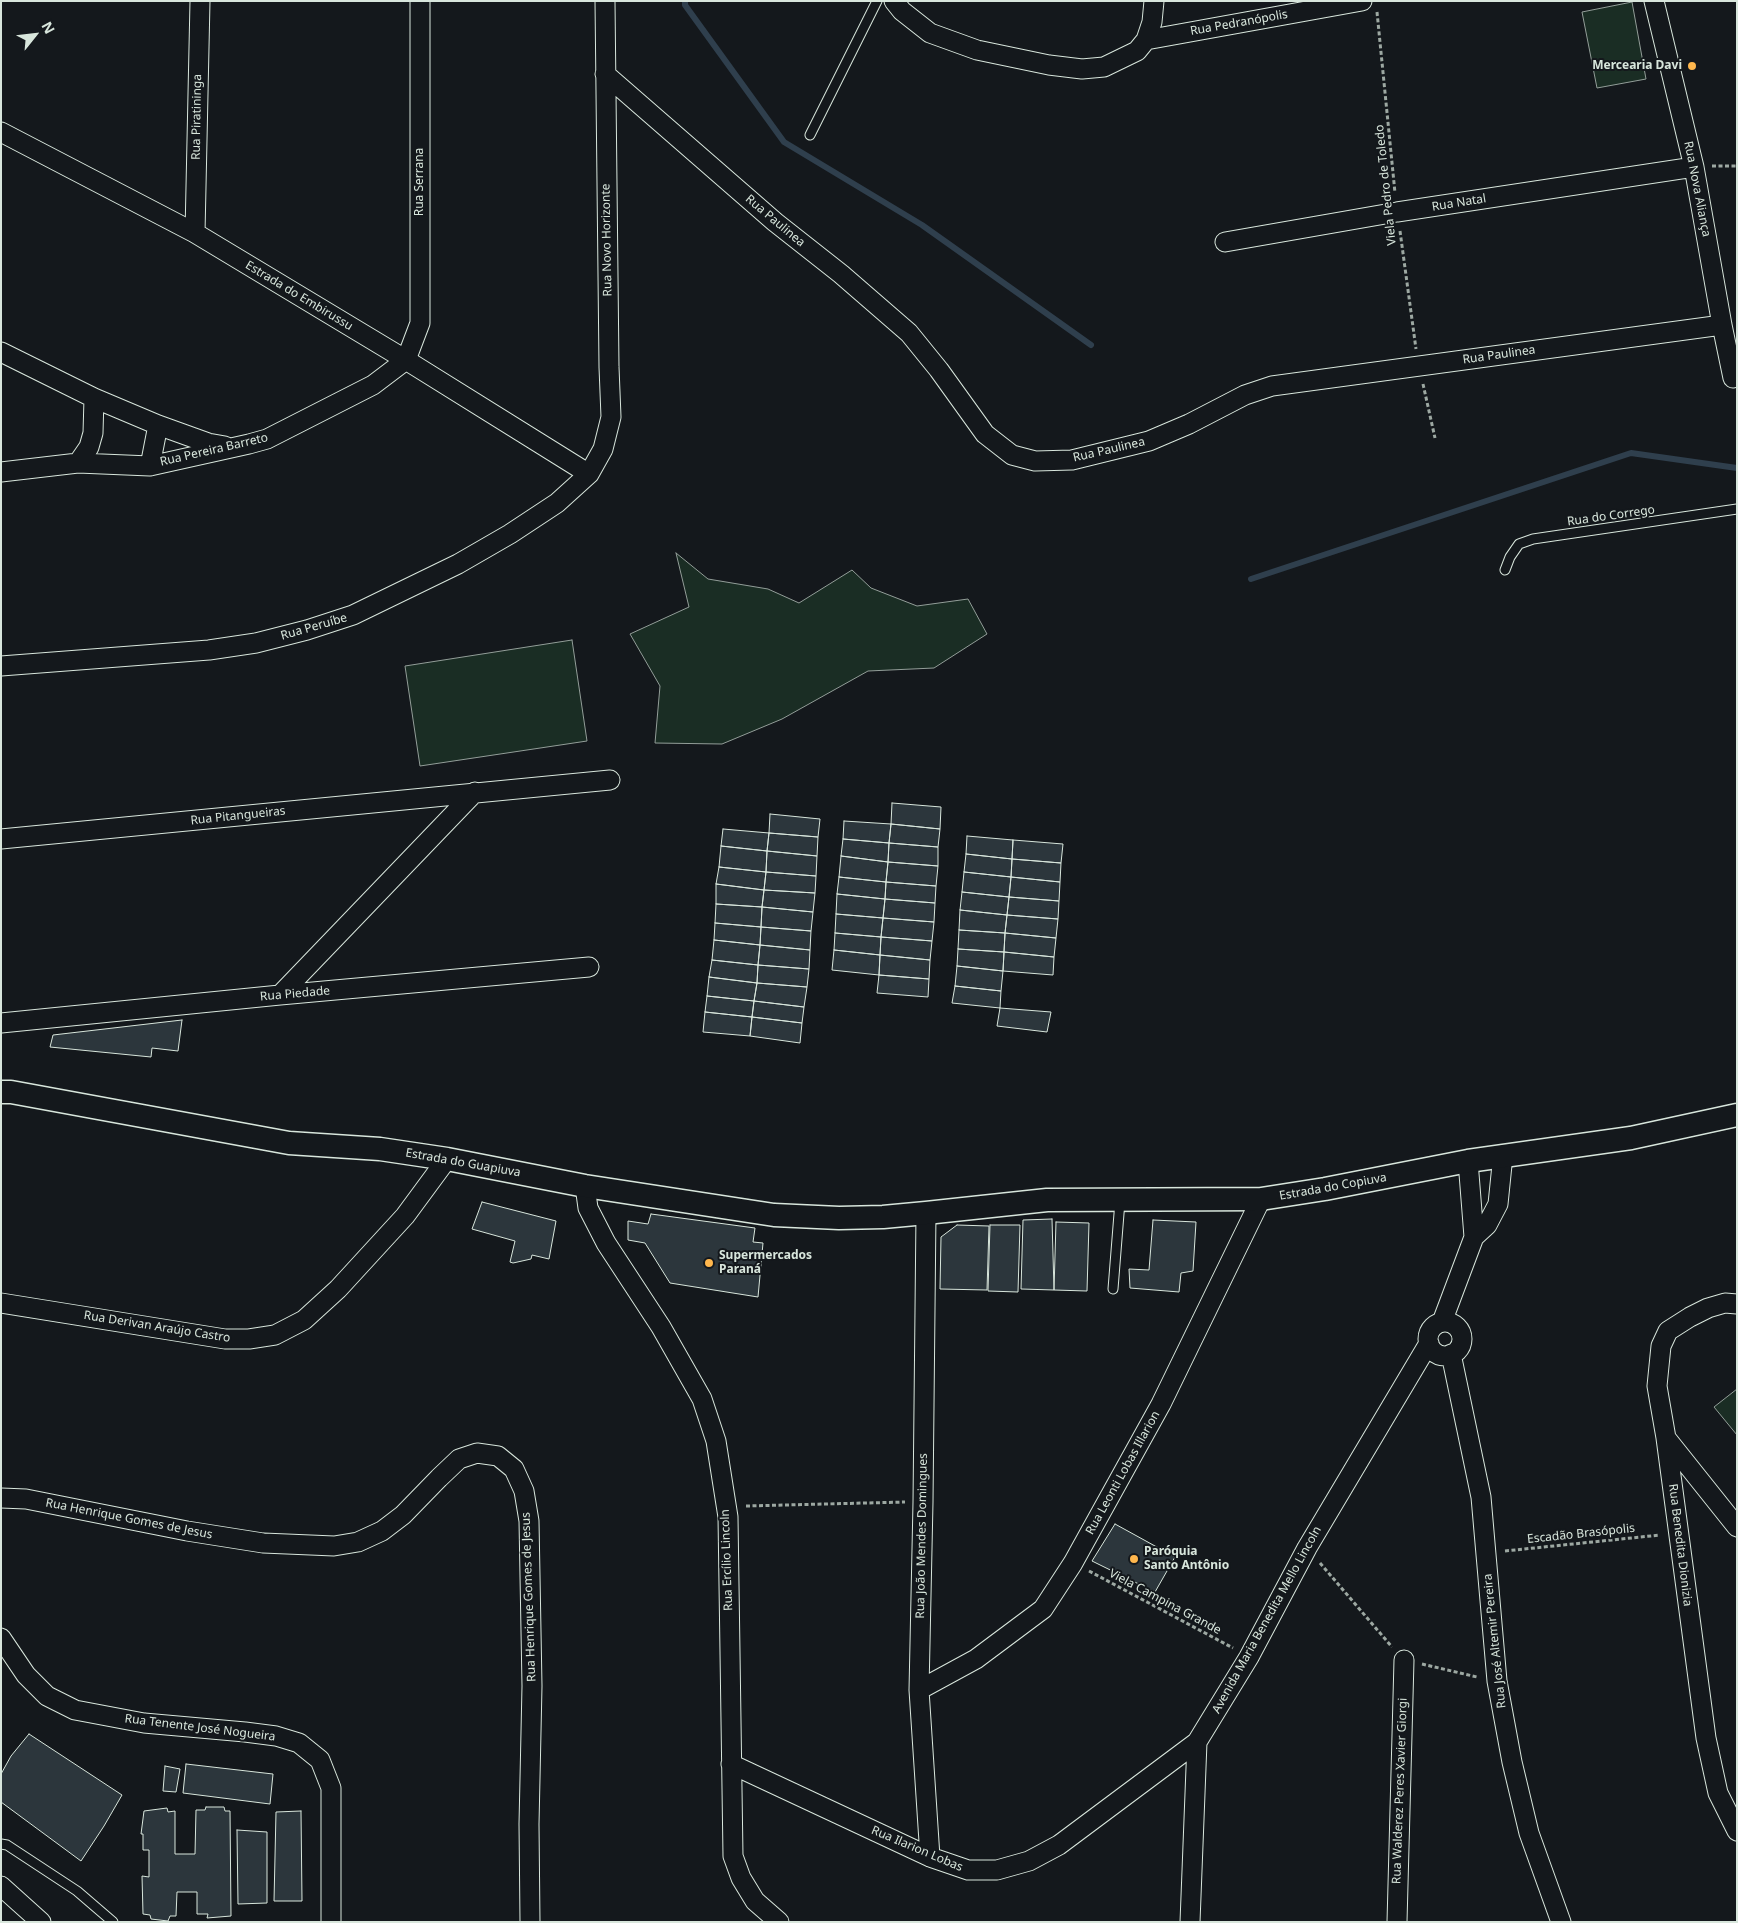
<!DOCTYPE html>
<html>
<head>
<meta charset="utf-8">
<style>
  body { margin:0 }
  #map { position:relative; width:1738px; height:1923px; overflow:hidden; background:#14181c; font-family:"Noto Sans",sans-serif }
  canvas { display:block }
  .frame { position:absolute; inset:0; border:2px solid #d8e6dc; pointer-events:none }
  .north { position:absolute; left:10px; top:10px; width:50px; height:50px; -webkit-text-stroke:4px #14181c; paint-order:stroke; rotate:61deg; font-size:14px; font-weight:700; line-height:20px; text-align:center; color:#d8e6dc }
  .north::after { content:''; display:block; margin:auto; width:18px; height:22px; background:#d8e6dc; clip-path:polygon(50% 0,100% 100%,50% 72%,0 100%) }
</style>
</head>
<body>
<div id="map">
<canvas width="1738" height="1923"></canvas>
<div class="frame"></div>
<div class="north">N</div>
</div>
<script>
const g = document.querySelector('canvas').getContext('2d');
g.lineJoin = 'round';
function paint(path, color) { g.fillStyle = color; g.fill(path, 'evenodd'); }
const shape = rows => new Path2D(rows.map(r => 'M' + r).join(''));
function trace(path, color, width, dash) { g.strokeStyle = color; g.lineWidth = width; g.lineCap = dash ? 'butt' : 'round'; g.setLineDash(dash || []); g.stroke(path); }
function label(font, color, halo, rows, align = 'center') {
  g.font = font + ' "Noto Sans",sans-serif'; g.lineWidth = 4; g.setLineDash([]); g.textBaseline = 'middle'; g.strokeStyle = halo; g.fillStyle = color; for (const [text, x, y, turn = 0] of rows) {
    g.save(); g.translate(x, y); g.rotate((+turn || 0) * Math.PI / 180); g.textAlign = isNaN(turn) ? turn : align; if (halo) g.strokeText(text, 0, 0); g.fillText(text, 0, 0); g.restore();
  }
}
const green = shape([
  [1632,2,1646,79,1597,88,1582,12,1632,2],
  [676,553,708,579,768,589,799,603,852,570,871,588,917,606,968,599,987,634,934,668,868,671,782,719,722,744,655,743,660,686,630,634,689,607,676,553],
  [572,640,587,741,420,766,405,666,572,640],
  [1737,1389,1737,1435,1714,1407,1737,1389]
]);
paint(green, '#1a2d24');
trace(green, '#939e99', 1);
trace(shape([
  [685,1,685,5,784,142,922,225,1091,345],
  [1251,579,1631,453,1737,468]
]), '#2f3f4d', 6);
const building = shape([
  [892,803,941,807,940,829,891,824,892,803],
  [770,814,820,819,818,837,769,833,770,814],
  [844,821,891,824,889,843,843,839,844,821],
  [891,824,940,829,938,847,889,843,891,824],
  [723,829,769,833,767,851,721,846,723,829],
  [769,833,818,837,817,856,767,851,769,833],
  [967,836,1013,840,1012,859,966,854,967,836],
  [843,839,889,843,888,862,841,856,843,839],
  [1013,840,1063,844,1061,863,1012,859,1013,840],
  [889,843,938,847,938,866,888,862,889,843],
  [721,846,767,851,766,872,719,867,721,846],
  [767,851,817,856,816,876,766,872,767,851],
  [966,854,1012,859,1011,877,964,872,966,854],
  [841,856,888,862,886,882,839,877,841,856],
  [1012,859,1061,863,1060,882,1011,877,1012,859],
  [888,862,938,866,936,886,886,882,888,862],
  [719,867,766,872,764,890,716,884,719,867],
  [766,872,816,876,815,893,764,890,766,872],
  [964,872,1011,877,1009,897,962,892,964,872],
  [839,877,886,882,885,899,837,894,839,877],
  [1011,877,1060,882,1059,901,1009,897,1011,877],
  [886,882,936,886,935,903,885,899,886,882],
  [716,884,764,890,762,907,716,904,716,884],
  [764,890,815,893,813,912,762,907,764,890],
  [962,892,1009,897,1007,915,960,910,962,892],
  [837,894,885,899,883,918,836,914,837,894],
  [1009,897,1059,901,1058,919,1007,915,1009,897],
  [885,899,935,903,934,922,883,918,885,899],
  [716,904,762,907,761,927,715,923,716,904],
  [762,907,813,912,811,931,761,927,762,907],
  [960,910,1007,915,1005,933,959,930,960,910],
  [836,914,883,918,881,937,835,933,836,914],
  [1007,915,1058,919,1056,938,1005,933,1007,915],
  [883,918,934,922,932,941,881,937,883,918],
  [715,923,761,927,760,945,714,940,715,923],
  [761,927,811,931,810,950,760,945,761,927],
  [959,930,1005,933,1004,952,958,949,959,930],
  [835,933,881,937,880,955,834,950,835,933],
  [1005,933,1056,938,1054,957,1004,952,1005,933],
  [881,937,932,941,930,960,880,955,881,937],
  [714,940,760,945,758,965,712,960,714,940],
  [760,945,810,950,809,969,758,965,760,945],
  [958,949,1004,952,1003,971,957,966,958,949],
  [834,950,880,955,879,975,832,970,834,950],
  [1004,952,1054,957,1053,975,1003,971,1004,952],
  [880,955,930,960,929,979,879,975,880,955],
  [712,960,758,965,757,983,709,977,712,960],
  [758,965,809,969,807,987,757,983,758,965],
  [957,966,1003,971,1001,991,955,986,957,966],
  [879,975,929,979,928,997,877,993,879,975],
  [709,977,757,983,754,1001,707,996,709,977],
  [757,983,807,987,804,1007,754,1001,757,983],
  [955,986,1001,991,1000,1008,952,1003,955,986],
  [707,996,754,1001,752,1017,705,1012,707,996],
  [754,1001,804,1007,802,1023,752,1017,754,1001],
  [1000,1008,1051,1012,1047,1032,997,1026,1000,1008],
  [705,1012,752,1017,750,1036,703,1032,705,1012],
  [752,1017,802,1023,800,1043,750,1036,752,1017],
  [182,1020,178,1051,152,1048,151,1057,50,1047,53,1035,182,1020],
  [482,1202,556,1221,549,1259,532,1255,531,1259,513,1263,510,1262,515,1241,472,1229,482,1202],
  [651,1214,755,1228,753,1242,763,1243,758,1297,670,1283,645,1243,628,1240,628,1221,648,1224,651,1214],
  [1052,1219,1054,1290,1021,1289,1023,1220,1052,1219],
  [1153,1220,1196,1222,1193,1271,1181,1273,1179,1292,1130,1288,1129,1269,1149,1270,1153,1220],
  [1056,1222,1089,1223,1087,1291,1054,1290,1056,1222],
  [957,1225,989,1226,987,1290,940,1289,941,1237,957,1225],
  [990,1225,1020,1225,1018,1292,988,1291,990,1225],
  [1115,1524,1175,1557,1155,1592,1092,1561,1115,1524],
  [29,1734,122,1795,104,1826,81,1861,1,1802,1,1774,11,1756,29,1734],
  [186,1764,273,1774,270,1804,183,1793,186,1764],
  [165,1766,180,1769,176,1792,163,1791,165,1766],
  [206,1807,224,1807,225,1811,230,1811,231,1916,207,1918,208,1914,197,1914,197,1892,177,1892,176,1916,170,1916,168,1921,151,1919,150,1915,143,1914,142,1876,149,1877,149,1850,143,1850,143,1834,141,1834,144,1811,167,1808,168,1812,175,1811,175,1854,195,1854,196,1810,205,1810,206,1807],
  [301,1811,302,1901,274,1901,276,1812,301,1811],
  [237,1830,267,1832,267,1903,238,1904,237,1830]
]);
paint(building, '#2c363c');
trace(building, '#d8e6dc', 1);
const service = shape([
  [810,135,877,1],
  [1505,570,1510,557,1519,544,1533,539,1737,509],
  [1113,1289,1120,1201],
  [1,1844,7,1845,77,1891,113,1922]
]);
const minor = shape([
  [894,1,902,11,930,33,977,50,1049,65,1082,69,1104,67,1137,51,1146,40,1152,22,1154,1],
  [1654,1,1694,167,1722,325,1733,378],
  [1146,40,1362,1],
  [605,74,775,222,841,274,909,333,939,370,985,434,1012,455,1035,461,1072,460,1149,441,1189,424,1245,395,1272,386,1722,325],
  [1,132,195,233,406,360,589,474],
  [195,233,200,1],
  [1225,242,1397,212,1694,167],
  [1,352,94,398,158,425,208,443,225,446],
  [78,463,89,447,93,433,94,398],
  [150,466,158,425],
  [1,472,78,463,150,466,249,444,267,439,373,385,406,360,420,323,420,1],
  [1,666,209,650,256,643,307,630,353,615,458,564,510,534,557,503,589,474,603,449,611,417,609,367,605,1],
  [1,839,610,780],
  [280,995,475,792],
  [1,1023,280,995,589,967],
  [1468,1161,1474,1237],
  [585,1186,588,1208,606,1243,661,1327,702,1399,716,1441,728,1517,733,1856,741,1878,755,1901,779,1922],
  [926,1213,923,1502,919,1690,930,1857],
  [1,1303,225,1339,249,1339,275,1335,304,1320,338,1289,405,1216,447,1159],
  [1737,1304,1725,1303,1708,1308,1690,1317,1668,1331,1661,1346,1657,1386,1666,1438,1706,1738,1718,1793,1737,1831],
  [1442,1322,1474,1237,1487,1225,1498,1204,1503,1155],
  '1428 1339a17 17 0 1 1 34 0a17 17 0 1 1-34 0Z',
  [1451,1354,1481,1497,1497,1681,1512,1762,1529,1833,1561,1922],
  [1666,1438,1737,1527],
  [1,1498,26,1499,187,1531,263,1543,334,1546,358,1542,382,1531,403,1515,439,1478,459,1459,477,1453,498,1456,514,1469,524,1491,529,1521,532,1686,529,1824,530,1922],
  [1,1638,26,1675,47,1696,75,1710,144,1723,245,1732,276,1736,299,1743,320,1760,331,1788,331,1922],
  [919,1690,976,1659,1043,1609,1073,1563,1161,1404,1261,1199],
  [731,1764,930,1857,968,1870,997,1870,1029,1861,1059,1845,1197,1742],
  [1,1886,41,1922],
  [1190,1922,1197,1742,1249,1657,1307,1548,1429,1343],
  [1397,1922,1404,1660]
]);
const tertiary = shape([
  [1,1092,11,1092,289,1143,380,1149,447,1159,585,1186,774,1215,839,1218,883,1217,926,1213,1047,1200,1261,1199,1325,1189,1468,1161,1631,1138,1737,1115]
]);
trace(service, '#d8e6dc', 11);
trace(minor, '#d8e6dc', 21);
trace(tertiary, '#d8e6dc', 25);
trace(shape([
  [1377,12,1395,193],
  [1712,166,1737,166],
  [1400,231,1416,349],
  [1423,384,1435,438],
  [746,1506,905,1502],
  [1505,1551,1660,1535],
  [1320,1563,1392,1647],
  [1089,1571,1233,1648],
  [1422,1664,1477,1677]
]), '#9da8a2', 3, [4, 2.5]);
trace(service, '#14181c', 9);
trace(minor, '#14181c', 19);
trace(tertiary, '#14181c', 22);
for (const [x, y, r, color] of [
  [1692,66,5,"#ffb74d"],
  [709,1263,5,"#ffb74d"],
  [1134,1559,5,"#ffb74d"]
]) { const dot = new Path2D(); dot.arc(x, y, r, 0, 2 * Math.PI); g.fillStyle = color; g.fill(dot); trace(dot, '#14181c', 2); }
label('12px', '#d8e6dc', '#14181c', [
  ["Rua Pedranópolis",1239,23,-10],
  ["Rua Piratininga",197,117,-89],
  ["Rua Serrana",420,182,-90],
  ["Viela Pedro de Toledo",1386,185,-96],
  ["Rua Nova Aliança",1697,189,79],
  ["Rua Natal",1459,203,-9],
  ["Rua Paulinea",775,221,40],
  ["Rua Novo Horizonte",607,240,-91],
  ["Estrada do Embirussu",299,296,31],
  ["Rua Paulinea",1499,355,-8],
  ["Rua Pereira Barreto",214,450,-13],
  ["Rua Paulinea",1109,450,-13],
  ["Rua do Corrego",1611,516,-8],
  ["Rua Peruíbe",314,627,-16],
  ["Rua Pitangueiras",238,816,-6],
  ["Rua Piedade",295,994,-5],
  ["Estrada do Guapiuva",463,1163,10],
  ["Estrada do Copiuva",1333,1187,-10],
  ["Rua Derivan Araújo Castro",157,1327,9],
  ["Rua Leonti Lobas Illarion",1123,1473,-61],
  ["Rua Henrique Gomes de Jesus",129,1519,11],
  ["Escadão Brasópolis",1581,1534,-6],
  ["Rua João Mendes Domingues",922,1536,-89],
  ["Rua Benedita Dionizia",1680,1545,83],
  ["Rua Ercílio Lincoln",727,1560,-92],
  ["Rua Henrique Gomes de Jesus",529,1597,-92],
  ["Viela Campina Grande",1165,1602,28],
  ["Avenida Maria Benedita Mello Lincoln",1267,1620,-61],
  ["Rua José Altemir Pereira",1495,1641,-96],
  ["Rua Tenente José Nogueira",200,1728,7],
  ["Rua Walderez Peres Xavier Giorgi",1400,1791,-88],
  ["Rua Ilarion Lobas",917,1849,23]
]);
label('bold 12px', '#d8e6dc', '#14181c', [
  ["Mercearia Davi",1682,66,"right"],
  ["Supermercados",719,1256],
  ["Paraná",719,1270],
  ["Paróquia",1144,1552],
  ["Santo Antônio",1144,1566]
], 'left');
</script>
</body>
</html>
